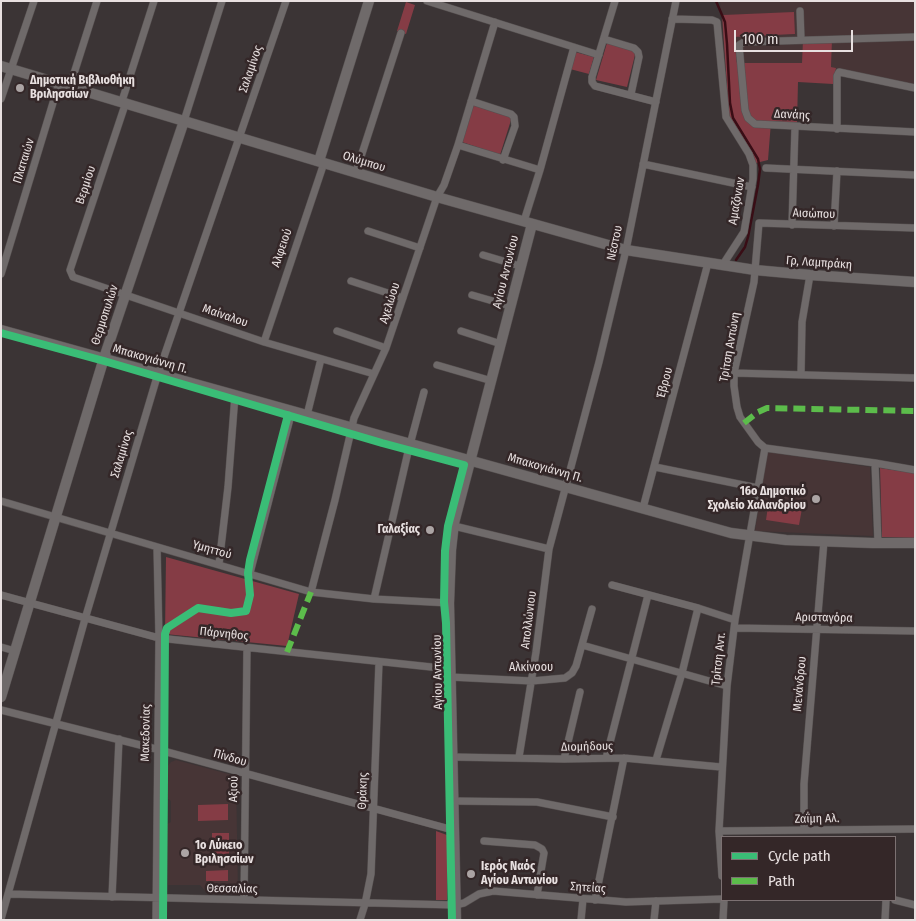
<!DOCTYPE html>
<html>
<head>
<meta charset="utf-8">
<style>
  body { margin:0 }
  #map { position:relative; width:916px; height:921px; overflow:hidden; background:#3b3435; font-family:"Fira Sans Condensed",sans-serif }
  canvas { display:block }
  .frame { position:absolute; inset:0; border:2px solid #e8e0e0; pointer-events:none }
  .legend { position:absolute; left:721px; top:836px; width:175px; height:65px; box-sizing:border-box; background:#342728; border:1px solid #7c7172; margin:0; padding:6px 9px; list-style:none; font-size:15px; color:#e8e0e0 }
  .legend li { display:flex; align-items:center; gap:10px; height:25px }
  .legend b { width:25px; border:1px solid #7c7172 }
  .scale { position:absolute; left:734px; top:30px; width:119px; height:22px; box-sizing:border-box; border:2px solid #e8e0e0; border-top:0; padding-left:6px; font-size:15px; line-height:18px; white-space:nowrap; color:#e8e0e0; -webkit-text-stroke:4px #342728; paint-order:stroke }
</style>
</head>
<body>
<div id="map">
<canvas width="916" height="921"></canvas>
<div class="frame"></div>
<ul class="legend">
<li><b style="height:6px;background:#3abd76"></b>Cycle path</li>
<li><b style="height:6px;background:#5cbc4b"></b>Path</li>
</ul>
<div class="scale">100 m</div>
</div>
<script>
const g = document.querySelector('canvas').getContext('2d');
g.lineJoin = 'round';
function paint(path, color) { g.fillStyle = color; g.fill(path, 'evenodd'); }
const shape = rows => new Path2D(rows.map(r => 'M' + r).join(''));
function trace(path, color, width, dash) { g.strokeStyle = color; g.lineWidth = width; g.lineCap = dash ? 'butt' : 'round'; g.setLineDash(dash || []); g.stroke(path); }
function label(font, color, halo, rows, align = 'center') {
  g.font = font + ' "Fira Sans Condensed",sans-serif'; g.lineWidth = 5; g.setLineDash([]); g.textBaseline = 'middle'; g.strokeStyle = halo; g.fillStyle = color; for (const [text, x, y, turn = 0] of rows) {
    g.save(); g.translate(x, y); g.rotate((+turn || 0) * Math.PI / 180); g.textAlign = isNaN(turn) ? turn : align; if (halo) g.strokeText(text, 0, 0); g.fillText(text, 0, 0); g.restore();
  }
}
paint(shape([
  [720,1,915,1,915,86,831,67,832,41,803,63,737,63,733,37,795,34,794,13,721,15],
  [767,452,870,467,873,536,755,531],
  [176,760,236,776,238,892,206,892,200,885,168,885,167,824,171,822,171,801,168,799,166,768,171,762]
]), '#473536');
paint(shape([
  [406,2,415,5,406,34,397,31],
  [794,12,795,34,734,37,737,63,802,63,803,40,832,41,831,67,836,68,833,84,798,82,797,124,771,122,768,160,756,163,748,147,729,116,722,15],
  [607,43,636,51,627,87,596,80],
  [575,52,594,57,589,74,570,69],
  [472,103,512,117,500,155,459,141],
  [880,468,914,473,915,538,882,537],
  [769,499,803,503,799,525,766,520],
  [166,557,299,594,287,646,165,634],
  [228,804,228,820,198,821,198,805],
  [436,831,447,835,447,900,436,900],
  [212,833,229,833,229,862,212,862],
  [228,870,228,881,206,881,206,871]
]), '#853c45');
trace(shape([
  [716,1,725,22,727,44,730,103,733,118,758,159,760,169,758,185,748,237,745,247,736,260]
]), '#390d15', 2.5);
const street = shape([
  [427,1,599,55],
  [615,1,592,77,592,82,595,86,656,102],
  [800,11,801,39],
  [672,19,712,20,717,22,726,117,749,154,753,165,753,179,744,232,722,266],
  [915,37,744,42,739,45,745,110,748,118,755,124,915,132],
  [604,39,634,48,638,52,639,57,631,94],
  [70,86,97,1],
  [1,99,34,1],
  [122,101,154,1],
  [471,101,511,114,514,117,515,126,503,160],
  [126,102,70,270,73,277,264,342,374,374],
  [184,121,222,1],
  [837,129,837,76,839,72,915,88],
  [458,145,540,170],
  [643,164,752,187],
  [766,168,915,175],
  [356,172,401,33],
  [524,221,540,170,574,47],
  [792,225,795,127],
  [834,226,837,171],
  [368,231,420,248],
  [483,255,520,266],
  [1,274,59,83],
  [351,281,403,298],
  [472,295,510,306],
  [337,331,386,348],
  [461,331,501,344],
  [264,342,324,163],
  [437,365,492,381],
  [734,373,915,378],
  [801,374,802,322,810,275],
  [307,415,321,359],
  [765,448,758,442,740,417,737,407,734,386,734,373,739,350,754,282,759,223,915,228],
  [765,448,875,463,915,470],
  [875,463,878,543],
  [655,467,758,488],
  [1,501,311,592,374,599,449,603],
  [643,508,708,263],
  [454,526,549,549],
  [219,564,228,487,235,395],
  [250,573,292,411],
  [612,585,698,608,735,620],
  [311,592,335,500,354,418,386,348,437,197,444,185,458,145,495,22],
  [1,595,159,638,450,669],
  [374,599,408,452,424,392],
  [734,628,915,631],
  [582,645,727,686],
  [1,647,15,651],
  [450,677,532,681,565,678,572,673,576,666,592,609],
  [1,710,156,749,453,830],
  [452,757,564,759,624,758,721,767],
  [519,757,536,652,549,549,599,362,626,250,676,1],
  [606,758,648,595],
  [564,759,580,692],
  [656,760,682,673,698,608],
  [452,801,537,802,613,817],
  [804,830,804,784,824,541],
  [719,831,915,829],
  [484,841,535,845,542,849,544,853,537,895],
  [722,876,719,831,727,686,735,620,765,448],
  [9,894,455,905,464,903,479,894,493,891,626,902,722,899],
  [112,897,119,739],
  [244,900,247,648],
  [595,900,624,758],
  [895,900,915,905],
  [1,919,85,619,157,377,286,1],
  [156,920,159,638,157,547],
  [360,920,365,904,371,874,379,662],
  [581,920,583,899],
  [654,920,656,901],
  [723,920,724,900],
  [885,920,886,900]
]);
const secondary = shape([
  [1,66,437,197,626,250,755,270,810,275,915,282],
  [319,161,369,1],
  [1,330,731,533,786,540,872,543,915,543],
  [1,697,104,358,184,121],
  [456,920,449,603,451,550,454,523,532,224]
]);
trace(street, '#565050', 8);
trace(secondary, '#565050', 11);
trace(street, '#6f6a6a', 7);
trace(secondary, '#6f6a6a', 10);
trace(shape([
  [744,423,758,412,767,408,915,411],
  [287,652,311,592]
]), '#5cbc4b', 6, [12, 6]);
trace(shape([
  [1,333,104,361,382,443,464,465,448,526,445,551,444,602,446,623,452,920],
  [163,920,165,634,167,628,198,608,231,613,246,611,250,595,248,573,250,560,288,415]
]), '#3abd76', 8);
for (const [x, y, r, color] of [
  [20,88,5,"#aba4a4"],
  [816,499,5,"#aba4a4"],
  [430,530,5,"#aba4a4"],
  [185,853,5,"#aba4a4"],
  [471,874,5,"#aba4a4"]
]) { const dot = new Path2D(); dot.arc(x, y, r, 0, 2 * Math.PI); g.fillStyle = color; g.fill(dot); trace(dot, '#342728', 2); }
label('12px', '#e8e0e0', '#342728', [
  ["Σαλαμίνος",251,69,-71],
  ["Δανάης",792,115,3],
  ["Πλαταιών",24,161,-73],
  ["Ολύμπου",364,162,17],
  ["Βερμίου",86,185,-72],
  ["Αμαζόνων",737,201,-80],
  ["Αισώπου",814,214,2],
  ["Νέστου",615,243,-78],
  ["Αλφειού",282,248,-71],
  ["Γρ, Λαμπράκη",819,263,4],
  ["Αγίου Αντωνίου",506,272,-76],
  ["Αχελώου",390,303,-72],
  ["Θερμοπυλών",105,315,-72],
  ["Μαίναλου",225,316,19],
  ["Τρίτση Αντώνη",730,347,-80],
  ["Μπακογιάννη Π.",150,359,16],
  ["Έβρου",665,383,-75],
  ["Σαλαμίνος",122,454,-73],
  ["Μπακογιάννη Π.",545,468,16],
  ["Υμηττού",212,550,16],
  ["Αρισταγόρα",824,618,1],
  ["Απολλώνιου",529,620,-83],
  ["Πάρνηθος",224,634,6],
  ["Τρίτση Αντ.",719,659,-84],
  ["Αλκίνοου",531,668],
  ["Αγίου Αντωνίου",438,672,-91],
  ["Μενάνδρου",800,684,-85],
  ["Μακεδονίας",146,733,-89],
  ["Διομήδους",587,747,-1],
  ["Πίνδου",230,758,16],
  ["Αξιού",234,789,-89],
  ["Θράκης",363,791,-88],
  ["Ζαΐμη Αλ.",817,819,-1],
  ["Σητείας",588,888,4],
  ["Θεσσαλίας",232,889,1]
]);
label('bold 12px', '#e8e0e0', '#342728', [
  ["Δημοτική Βιβλιοθήκη",30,81],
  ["Βριλησσίων",30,95],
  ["16ο Δημοτικό",806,492,"right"],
  ["Σχολείο Χαλανδρίου",806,506,"right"],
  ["Γαλαξίας",420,530,"right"],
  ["1o Λύκειο",195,846],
  ["Βριλησσίων",195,860],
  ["Ιερός Ναός",481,867],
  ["Αγίου Αντωνίου",481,881]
], 'left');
</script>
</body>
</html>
